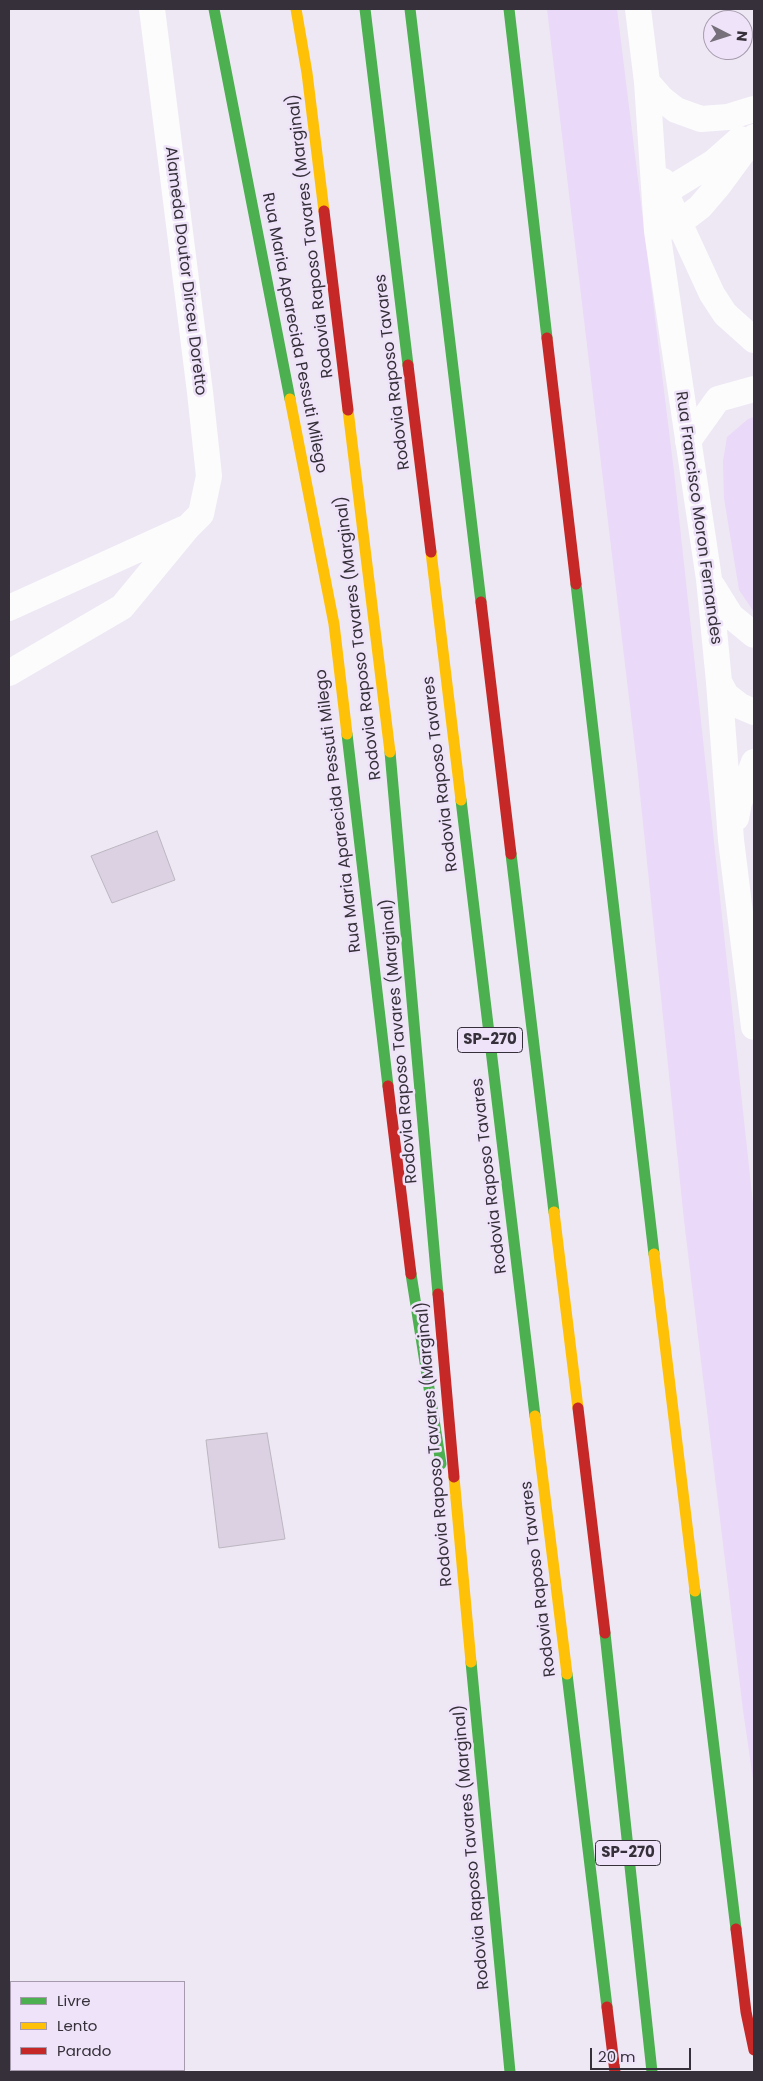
<!DOCTYPE html>
<html>
<head>
<meta charset="utf-8">
<style>
  body { margin:0 }
  #map { position:relative; width:763px; height:2081px; overflow:hidden; background:#eee8f4; font-family:Poppins,sans-serif }
  canvas { display:block }
  .frame { position:absolute; inset:0; border:10px solid #353039; pointer-events:none }
  .legend { position:absolute; left:10px; top:1981px; width:175px; height:90px; box-sizing:border-box; background:#efe3f9; border:1px solid #a59bac; margin:0; padding:6px 9px; list-style:none; font-size:15px; color:#353039 }
  .legend li { display:flex; align-items:center; gap:10px; height:25px }
  .legend b { width:25px; border:1px solid #a59bac }
  .north { position:absolute; left:703px; top:10px; width:50px; height:50px; box-sizing:border-box; background:#efe3f9; border:1px solid #a59bac; border-radius:50%; rotate:95deg; font-size:14px; font-weight:700; line-height:20px; text-align:center; color:#353039 }
  .north::after { content:''; display:block; margin:auto; width:18px; height:22px; background:#76707a; clip-path:polygon(50% 0,100% 100%,50% 72%,0 100%) }
  .scale { position:absolute; left:590px; top:2048px; width:101px; height:22px; box-sizing:border-box; border:2px solid #353039; border-top:0; padding-left:6px; font-size:15px; line-height:18px; white-space:nowrap; color:#353039; -webkit-text-stroke:4px #efe3f9; paint-order:stroke }
</style>
</head>
<body>
<div id="map">
<canvas width="763" height="2081"></canvas>
<div class="frame"></div>
<ul class="legend">
<li><b style="height:6px;background:#4caf50"></b>Livre</li>
<li><b style="height:6px;background:#ffc107"></b>Lento</li>
<li><b style="height:6px;background:#c62828"></b>Parado</li>
</ul>
<div class="north">N</div>
<div class="scale">20 m</div>
</div>
<script>
const g = document.querySelector('canvas').getContext('2d');
g.lineJoin = 'round';
function paint(path, color) { g.fillStyle = color; g.fill(path, 'evenodd'); }
const shape = rows => new Path2D(rows.map(r => 'M' + r).join(''));
function trace(path, color, width, dash) { g.strokeStyle = color; g.lineWidth = width; g.lineCap = dash ? 'butt' : 'round'; g.setLineDash(dash || []); g.stroke(path); }
function label(font, color, halo, rows, align = 'center') {
  g.font = font + ' Poppins,sans-serif'; g.lineWidth = 5; g.setLineDash([]); g.textBaseline = 'middle'; g.strokeStyle = halo; g.fillStyle = color; for (const [text, x, y, turn = 0] of rows) {
    g.save(); g.translate(x, y); g.rotate((+turn || 0) * Math.PI / 180); g.textAlign = isNaN(turn) ? turn : align; if (halo) g.strokeText(text, 0, 0); g.fillText(text, 0, 0); g.restore();
  }
}
paint(shape([
  [547,9,617,9,675,480,754,1213,754,1786,743,1710,684,1220,637,765],
  [754,417,754,612,739,590,724,498,723,461,727,437,748,419]
]), '#ead9f8');
const building = shape([
  [157,831,175,880,112,903,91,856,157,831],
  [267,1433,285,1539,219,1548,206,1440,267,1433]
]);
paint(building, '#dbd1e3');
trace(building, '#bbb6bf', 1);
trace(shape([
  [638,9,647,82,657,231,709,579,719,682,731,840,754,1027],
  [647,82,662,99,676,110,701,119,728,117,754,109],
  [663,181,665,192,712,294,725,314,754,340],
  [655,203,665,192,714,162,740,139],
  [663,229,679,223,700,207,718,186,754,137],
  [688,441,718,399,754,389],
  [713,587,731,616,754,635],
  [9,608,183,529],
  [9,673,122,607,188,527,201,514,209,476,200,392,152,9],
  [719,682,726,695,740,706,754,712],
  [736,818,739,803,754,762]
]), '#fcfcfd', 26);
trace(shape([
  [214,9,290,399],
  [365,9,408,365],
  [410,9,481,602],
  [509,9,547,338],
  [576,584,654,1254],
  [347,734,388,1086],
  [390,752,438,1294],
  [461,800,535,1416],
  [511,854,554,1212],
  [411,1274,441,1464],
  [695,1591,736,1929],
  [605,1633,652,2072],
  [471,1662,510,2072],
  [567,1674,607,2007]
]), '#4caf50', 11);
trace(shape([
  [296,9,307,73,324,211],
  [290,399,334,624,347,734],
  [348,410,390,752],
  [431,552,461,800],
  [554,1212,578,1408],
  [654,1254,695,1591],
  [535,1416,567,1674],
  [454,1477,471,1662]
]), '#ffc107', 11);
trace(shape([
  [324,211,348,410],
  [547,338,576,584],
  [408,365,431,552],
  [481,602,511,854],
  [388,1086,411,1274],
  [438,1294,454,1477],
  [578,1408,605,1633],
  [736,1929,746,2012,754,2050],
  [607,2007,615,2072]
]), '#c62828', 11);
for (const [x, y, w] of [
  [490,1040,65],
  [628,1853,65]
]) { const box = new Path2D(); box.roundRect(x - w / 2, y - 12.5, w, 25, 4); g.fillStyle = '#efe3f9'; g.fill(box); trace(box, '#353039', 1); }
label('bold 15px', '#353039', null, [
  ["SP-270",490,1040],
  ["SP-270",628,1853]
]);
label('16px', '#353039', '#efe3f9', [
  ["Rodovia Raposo Tavares (Marginal)",311,236,-97],
  ["Alameda Doutor Dirceu Doretto",185,271,83],
  ["Rua Maria Aparecida Pessuti Milego",294,333,79],
  ["Rodovia Raposo Tavares",393,372,-97],
  ["Rua Francisco Moron Fernandes",698,518,82],
  ["Rodovia Raposo Tavares (Marginal)",359,638,-97],
  ["Rodovia Raposo Tavares",441,774,-97],
  ["Rua Maria Aparecida Pessuti Milego",339,811,-97],
  ["Rodovia Raposo Tavares (Marginal)",400,1041,-95],
  ["Rodovia Raposo Tavares",490,1176,-97],
  ["Rodovia Raposo Tavares (Marginal)",435,1444,-95],
  ["Rodovia Raposo Tavares",539,1579,-97],
  ["Rodovia Raposo Tavares (Marginal)",472,1847,-95]
]);
</script>
</body>
</html>
